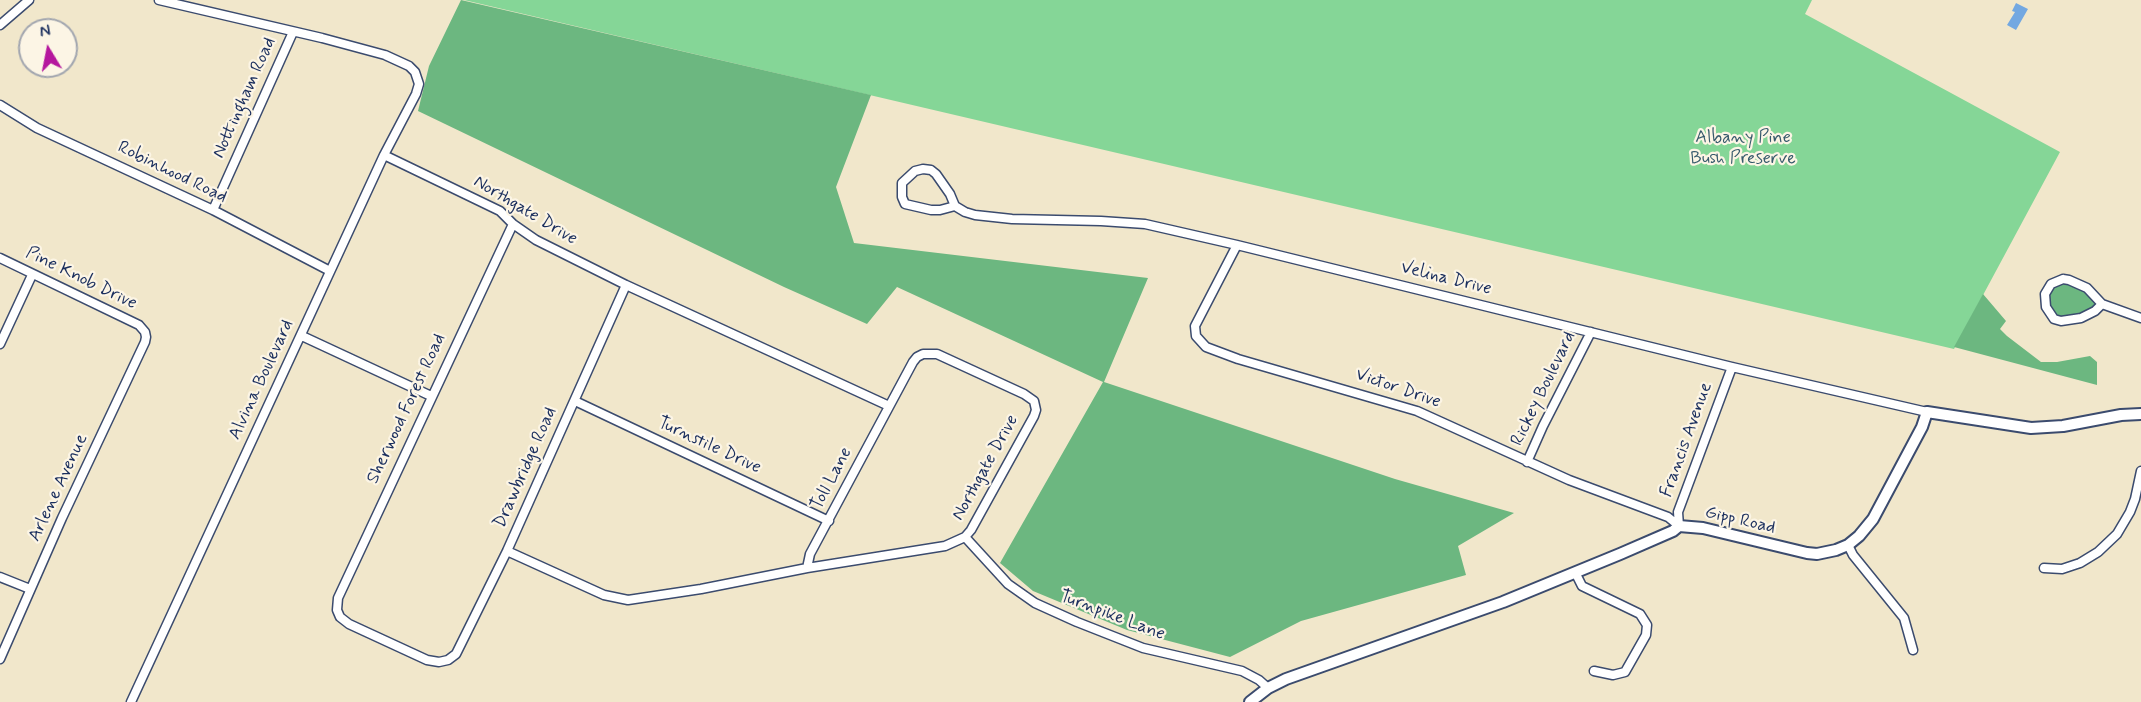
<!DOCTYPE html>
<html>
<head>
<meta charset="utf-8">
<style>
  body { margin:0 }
  #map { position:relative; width:2141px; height:702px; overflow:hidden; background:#f1e7cb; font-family:Mynerve,sans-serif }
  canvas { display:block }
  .north { position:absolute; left:18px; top:18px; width:60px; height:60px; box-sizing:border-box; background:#fcf5e5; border:2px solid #a2a6af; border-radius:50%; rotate:350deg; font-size:16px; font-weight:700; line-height:24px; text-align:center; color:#1b2f5e }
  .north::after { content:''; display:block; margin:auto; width:21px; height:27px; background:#b5179e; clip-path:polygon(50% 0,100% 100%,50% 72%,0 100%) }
</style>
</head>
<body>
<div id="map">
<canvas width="2141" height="702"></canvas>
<div class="north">N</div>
</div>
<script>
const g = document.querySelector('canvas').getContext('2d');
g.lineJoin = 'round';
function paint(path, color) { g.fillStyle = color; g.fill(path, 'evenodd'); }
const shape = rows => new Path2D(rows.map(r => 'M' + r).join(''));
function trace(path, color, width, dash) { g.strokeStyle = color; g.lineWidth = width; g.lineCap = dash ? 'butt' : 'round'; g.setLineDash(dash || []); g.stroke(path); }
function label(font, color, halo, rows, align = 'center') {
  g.font = font + ' Mynerve,sans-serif'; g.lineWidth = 4.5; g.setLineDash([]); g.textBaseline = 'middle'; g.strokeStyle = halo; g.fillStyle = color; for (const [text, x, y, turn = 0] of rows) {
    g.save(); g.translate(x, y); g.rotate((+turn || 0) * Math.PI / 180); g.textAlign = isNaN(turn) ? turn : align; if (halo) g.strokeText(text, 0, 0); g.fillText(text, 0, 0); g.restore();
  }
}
paint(shape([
  [464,0,1812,0,1805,14,2060,152,1954,349]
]), '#85d697');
paint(shape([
  [461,0,871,95,836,187,854,243,1148,278,1104,382,1395,479,1514,513,1458,546,1466,575,1301,621,1230,657,1127,630,1033,591,1000,563,1103,382,897,287,867,324,784,287,418,111,429,66],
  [2065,281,2085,290,2099,304,2090,312,2068,319,2052,315,2048,307,2049,289],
  [1983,294,2006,321,2000,329,2007,336,2041,362,2057,362,2090,356,2097,362,2097,385,1954,347]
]), '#6cb780');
paint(shape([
  [2016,3,2028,9,2016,30,2007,25,2015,12,2012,11]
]), '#73a8e1');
const minor = shape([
  [0,25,29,0],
  [0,105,37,128,213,210,330,271],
  [384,155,500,211,513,224,536,240,626,285,889,406],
  [923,169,931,170,936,174,950,194,955,206,940,210,931,210,905,204,902,197,902,183,915,171,923,169],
  [955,206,965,212,975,215,1012,219,1101,221,1145,224,1237,245,1732,367,1927,412],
  [213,210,293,32],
  [513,224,338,598,337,610,340,617,349,624,427,660,439,662,448,660,456,654,507,551,626,285],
  [1237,245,1195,326,1196,336,1206,347,1238,359,1417,411,1569,480,1668,517,1679,526],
  [0,258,139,325,145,332,146,337,145,342,62,518,0,659],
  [2063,279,2069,280,2087,288,2102,304,2095,311,2081,318,2061,321,2054,319,2046,307,2045,294,2051,284,2063,279],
  [2102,304,2141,318],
  [302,336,431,396],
  [0,344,32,275],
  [575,401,829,521],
  [1527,462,1543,426,1591,332],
  [1679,526,1678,512,1732,367],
  [965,537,1008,584,1035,603,1077,622,1143,648,1242,671,1259,680,1268,688],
  [1848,545,1853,555,1904,618,1913,650],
  [507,551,604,595,628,600,701,589,807,568,945,546,965,537,971,530,1034,416,1036,410,1034,401,1024,394,937,354,923,354,917,357,913,362,810,554,807,568],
  [2044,568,2062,569,2080,563,2098,552,2117,534,2130,512,2135,499,2141,471],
  [1575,572,1582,586,1640,614,1647,625,1646,635,1625,672,1613,675,1594,671],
  [0,577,30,589],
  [131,702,384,155,416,94,419,84,415,72,409,66,385,55,322,38,159,0]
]);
const tertiary = shape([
  [1250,702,1268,688,1286,679,1503,602,1620,554,1673,531,1679,526,1703,528,1807,553,1817,554,1836,550,1848,545,1859,536,1873,519,1922,427,1927,412,2031,428,2063,426,2121,415,2141,414]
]);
trace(minor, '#3b4b6e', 11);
trace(tertiary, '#3b4b6e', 14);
trace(minor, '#fff', 8);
trace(tertiary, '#fff', 10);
label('18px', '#1b2f5e', '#fcf5e5', [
  ["Nottingham Road",245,98,-66],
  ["Robinhood Road",172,173,26],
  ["Northgate Drive",525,211,31],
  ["Pine Knob Drive",81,279,26],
  ["Velina Drive",1446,279,14],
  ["Alvina Boulevard",262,380,-65],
  ["Victor Drive",1398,389,19],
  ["Rickey Boulevard",1544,389,-64],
  ["Sherwood Forest Road",407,409,-65],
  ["Francis Avenue",1687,440,-70],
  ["Turnstile Drive",709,446,25],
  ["Drawbridge Road",526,468,-66],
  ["Northgate Drive",986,468,-61],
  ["Toll Lane",832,479,-62],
  ["Arlene Avenue",59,488,-65],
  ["Gipp Road",1740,521,13],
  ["Turnpike Lane",1112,616,21]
]);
label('18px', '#36596c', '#fcf5e5', [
  ["Albany Pine",1743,138],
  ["Bush Preserve",1743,159]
]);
</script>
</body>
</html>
